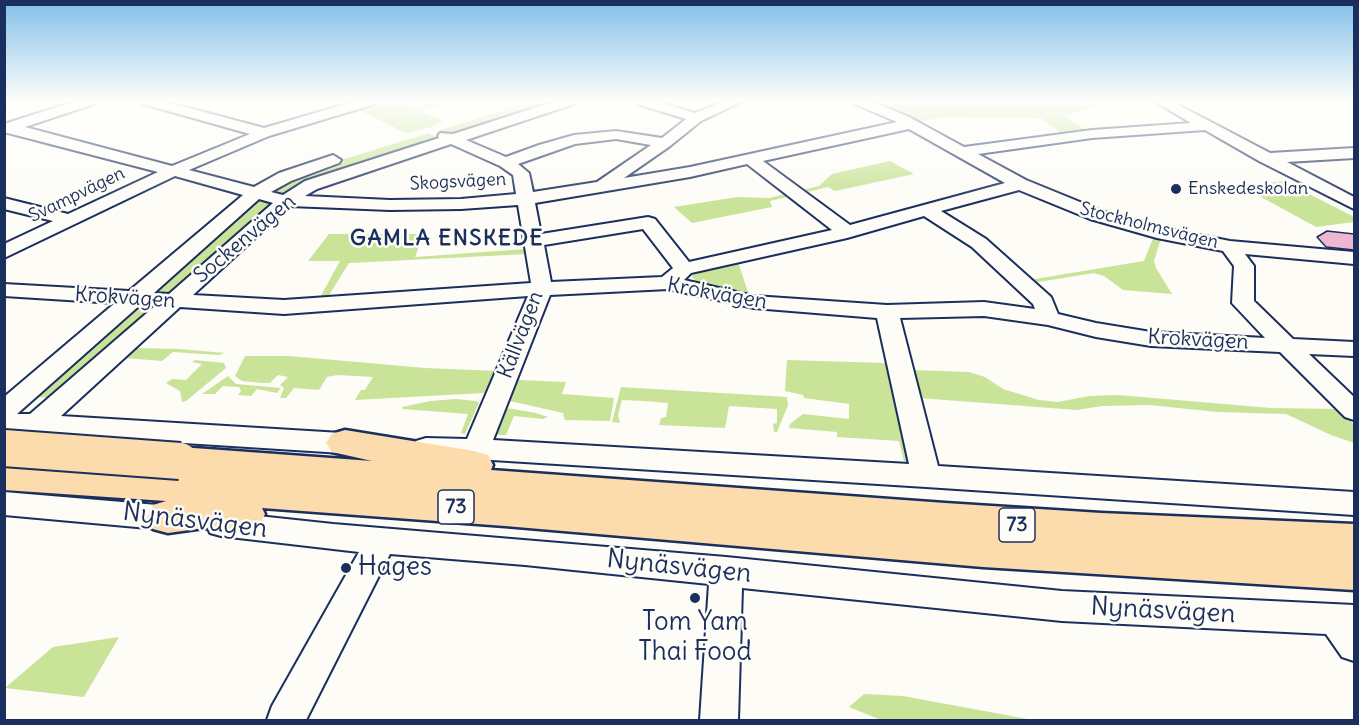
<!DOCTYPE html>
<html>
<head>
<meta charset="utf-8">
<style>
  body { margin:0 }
  #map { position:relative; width:1359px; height:725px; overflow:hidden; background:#fdfcf7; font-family:Delius,sans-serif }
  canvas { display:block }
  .frame { position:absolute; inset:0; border:6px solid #1b2f5e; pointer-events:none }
</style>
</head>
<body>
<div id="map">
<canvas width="1359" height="725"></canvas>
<div class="frame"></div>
</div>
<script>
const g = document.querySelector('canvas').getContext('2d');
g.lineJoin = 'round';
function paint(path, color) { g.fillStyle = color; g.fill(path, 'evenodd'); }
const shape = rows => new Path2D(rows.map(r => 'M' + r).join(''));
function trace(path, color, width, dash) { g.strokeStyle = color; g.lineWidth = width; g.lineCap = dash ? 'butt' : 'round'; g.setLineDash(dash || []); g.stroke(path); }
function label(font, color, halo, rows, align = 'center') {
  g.font = font + ' Delius,sans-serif'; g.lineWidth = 5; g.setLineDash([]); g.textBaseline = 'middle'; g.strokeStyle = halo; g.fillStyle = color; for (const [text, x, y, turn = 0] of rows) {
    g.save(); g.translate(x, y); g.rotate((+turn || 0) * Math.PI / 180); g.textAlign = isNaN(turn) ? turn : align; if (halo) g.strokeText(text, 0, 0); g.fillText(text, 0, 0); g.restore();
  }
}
paint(shape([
  [375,101,396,101,412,107,435,101,453,101,420,111,444,121,431,126,440,125,406,133,352,107],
  [534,101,562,101,453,136,440,130],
  [872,101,1115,101,1064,116,1087,131,1062,134,1041,118,944,117,915,122],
  [428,133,440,139,289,195,267,191,313,169],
  [890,161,914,174,835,191,828,187,770,201,772,207,692,223,674,207,737,197,769,198,819,186,832,174],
  [1284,181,1354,217,1354,222,1316,227,1241,186],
  [261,198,280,202,174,293,150,291,256,200],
  [329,234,419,234,421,241,415,257,526,249,527,254,349,263,326,300,318,301,340,261,308,261],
  [1154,236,1161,238,1154,261,1156,268,1172,294,1123,290,1104,276,1094,273,1032,283,1029,280,1144,261],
  [738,262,749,295,699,284,692,277,694,273,702,269],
  [144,304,156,306,56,398,33,397,137,306],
  [136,348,179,349,225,353,219,355,173,352,162,361,125,358],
  [245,356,289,356,425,368,498,371,488,392,483,393,355,400,361,390,365,390,373,377,337,375,327,377,319,390,294,388,286,398,280,398,284,388,280,385,288,377,278,375,270,383,262,383,242,381,235,376],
  [195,360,224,363,226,368,186,401,182,402,180,391,166,383,172,379,186,380,202,364,192,362],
  [787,360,884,363,912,370,969,372,985,377,1003,389,1039,400,1058,402,1089,396,1118,395,1271,408,1339,409,1354,425,1354,443,1331,435,1286,414,1218,412,1149,405,1102,406,1077,410,919,398,913,458,908,462,904,461,899,441,837,437,837,432,789,428,790,424,803,414,849,419,849,404,804,398,803,395,785,391],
  [228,376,236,384,281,388,277,393,257,389,251,396,238,395,241,391,239,387,223,386,215,394,202,394],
  [518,380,566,382,562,394,614,398,610,421,565,420,563,413,510,401],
  [621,387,787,397,788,405,777,432,774,432,773,424,777,423,777,409,729,406,725,428,659,425,661,418,666,417,668,403,644,401,622,400,618,415,620,423,612,422],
  [456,399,476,401,479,403,465,434,461,433,468,414,403,409,402,407,430,401],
  [507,408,536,413,548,417,543,419,514,416,506,435,497,435],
  [119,637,84,697,5,688,53,647],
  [864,694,903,696,1033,720,881,720,849,707]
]), '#c9e399');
const building = shape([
  [1327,231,1354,234,1354,250,1326,247,1317,237,1327,231]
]);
paint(building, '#eeb7cf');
trace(building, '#1b2f5e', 1.5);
const minor = shape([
  [76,101,96,101,94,104,25,127,172,166,250,134,143,104,141,101,163,101,264,128,356,101,377,101,375,104,269,136,189,170,254,187,279,173,333,155,341,160,339,163,291,181,271,192,283,195,305,181,439,138,438,136,440,133,453,134,556,101,576,101,574,104,466,140,506,157,539,145,574,135,616,131,662,138,686,119,637,104,635,101,655,101,695,113,725,101,743,101,701,121,670,146,624,178,690,167,897,122,855,104,853,101,871,101,909,117,964,147,1092,130,1191,123,1154,101,1171,101,1270,153,1354,148,1354,158,1287,162,1354,197,1354,209,1259,161,1205,130,1092,138,978,154,1026,180,1102,211,1159,227,1230,241,1354,252,1354,264,1245,254,1254,266,1254,301,1293,339,1354,342,1354,356,1309,354,1354,397,1354,420,1345,417,1280,352,1151,346,1096,337,1048,325,984,316,900,318,938,466,1354,492,1354,515,926,487,476,459,426,458,416,455,412,448,416,441,426,438,467,439,528,296,284,314,180,307,61,416,358,434,368,437,372,444,368,451,358,454,42,434,29,439,20,437,17,432,4,431,4,397,115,303,4,296,4,284,129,291,243,195,175,176,4,258,4,244,53,221,4,209,4,198,68,214,158,172,4,132,4,124,76,101],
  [909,129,1005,183,850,225,763,161,909,129],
  [616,139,651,145,597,182,533,192,529,173,518,164,575,144,616,139],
  [451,144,500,166,513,175,516,194,461,199,390,200,305,196,317,189,451,144],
  [747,164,832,230,689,262,655,219,648,217,541,234,535,203,690,177,747,164],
  [1019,190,1090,219,1157,238,1223,251,1234,266,1232,303,1265,338,1151,332,1096,323,1058,314,1051,297,986,239,941,211,1019,190],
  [259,199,273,203,169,294,154,293,259,199],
  [518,205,531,283,284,300,193,295,290,206,390,210,461,209,518,205],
  [924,216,972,247,1033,304,1035,309,984,302,887,305,754,296,684,280,691,273,847,238,924,216],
  [643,229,673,268,662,277,551,282,544,245,643,229],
  [668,289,754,308,877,318,909,464,493,440,550,295,668,289],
  [140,305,155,306,30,414,17,414,140,305],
  [4,492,181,507,192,511,196,519,192,527,181,531,4,515,4,492],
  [221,512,333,524,726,557,1062,591,1354,605,1354,661,1342,657,1326,634,1062,621,742,588,738,720,700,720,709,584,525,565,390,554,306,720,267,720,272,706,359,552,221,536,210,533,206,524,210,515,221,512]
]);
const highway = shape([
  [345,430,474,451,488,455,493,465,491,470,945,503,1101,513,1354,524,1354,590,983,567,505,526,262,508,265,514,259,526,244,530,204,528,168,533,153,529,147,517,153,505,166,501,4,490,4,460,168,471,161,461,166,451,180,447,372,461,332,452,326,443,332,434,345,430]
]);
trace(minor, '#1b2f5e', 4);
trace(highway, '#1b2f5e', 5);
paint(minor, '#fdfcf7');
paint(highway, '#fcdcac');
const highwayBridge = shape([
  [4,448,180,461]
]);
trace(highwayBridge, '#1b2f5e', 40, []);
trace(highwayBridge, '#fcdcac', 36);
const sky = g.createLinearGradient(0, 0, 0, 202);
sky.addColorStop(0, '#82bfe9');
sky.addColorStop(0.5, '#fefefb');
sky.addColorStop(1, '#fefefb00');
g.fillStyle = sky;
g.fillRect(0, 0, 1359, 202);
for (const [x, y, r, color] of [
  [1176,189,6,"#1b2f5e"],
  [346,568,6,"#1b2f5e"],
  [695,598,6,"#1b2f5e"]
]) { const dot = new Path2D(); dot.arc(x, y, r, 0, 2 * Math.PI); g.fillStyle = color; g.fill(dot); trace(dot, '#fdfcf7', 2); }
label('18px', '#1b2f5e', '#fdfcf7', [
  ["Skogsvägen",458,182,-3],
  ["Svampvägen",77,195,-26],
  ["Stockholmsvägen",1149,226,14]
]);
label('18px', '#1b2f5e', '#fdfcf7', [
  ["Enskedeskolan",1188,189]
], 'left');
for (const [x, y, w] of [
  [456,507,36],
  [1017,525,36]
]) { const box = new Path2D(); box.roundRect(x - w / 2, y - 17, w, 34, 4.5); g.fillStyle = '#fdfcf7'; g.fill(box); trace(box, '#1b2f5e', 1.5); }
label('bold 20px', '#1b2f5e', null, [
  ["73",456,507],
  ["73",1017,525]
]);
label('21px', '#1b2f5e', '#fdfcf7', [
  ["Sockenvägen",245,239,-40],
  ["Krokvägen",717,294,10],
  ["Krokvägen",125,298,4],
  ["Källvägen",521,335,-69],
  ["Krokvägen",1198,340,3]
]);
g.letterSpacing = '1.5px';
label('bold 22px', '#1b2f5e', '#fdfcf7', [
  ["GAMLA ENSKEDE",447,239]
]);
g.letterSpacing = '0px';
label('26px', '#1b2f5e', '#fdfcf7', [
  ["Nynäsvägen",195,521,7],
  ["Nynäsvägen",679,567,6],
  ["Nynäsvägen",1163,611,3]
]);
label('26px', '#1b2f5e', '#fdfcf7', [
  ["Hages",358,568],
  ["Tom Yam",695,623,"center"],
  ["Thai Food",695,653,"center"]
], 'left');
</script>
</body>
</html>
